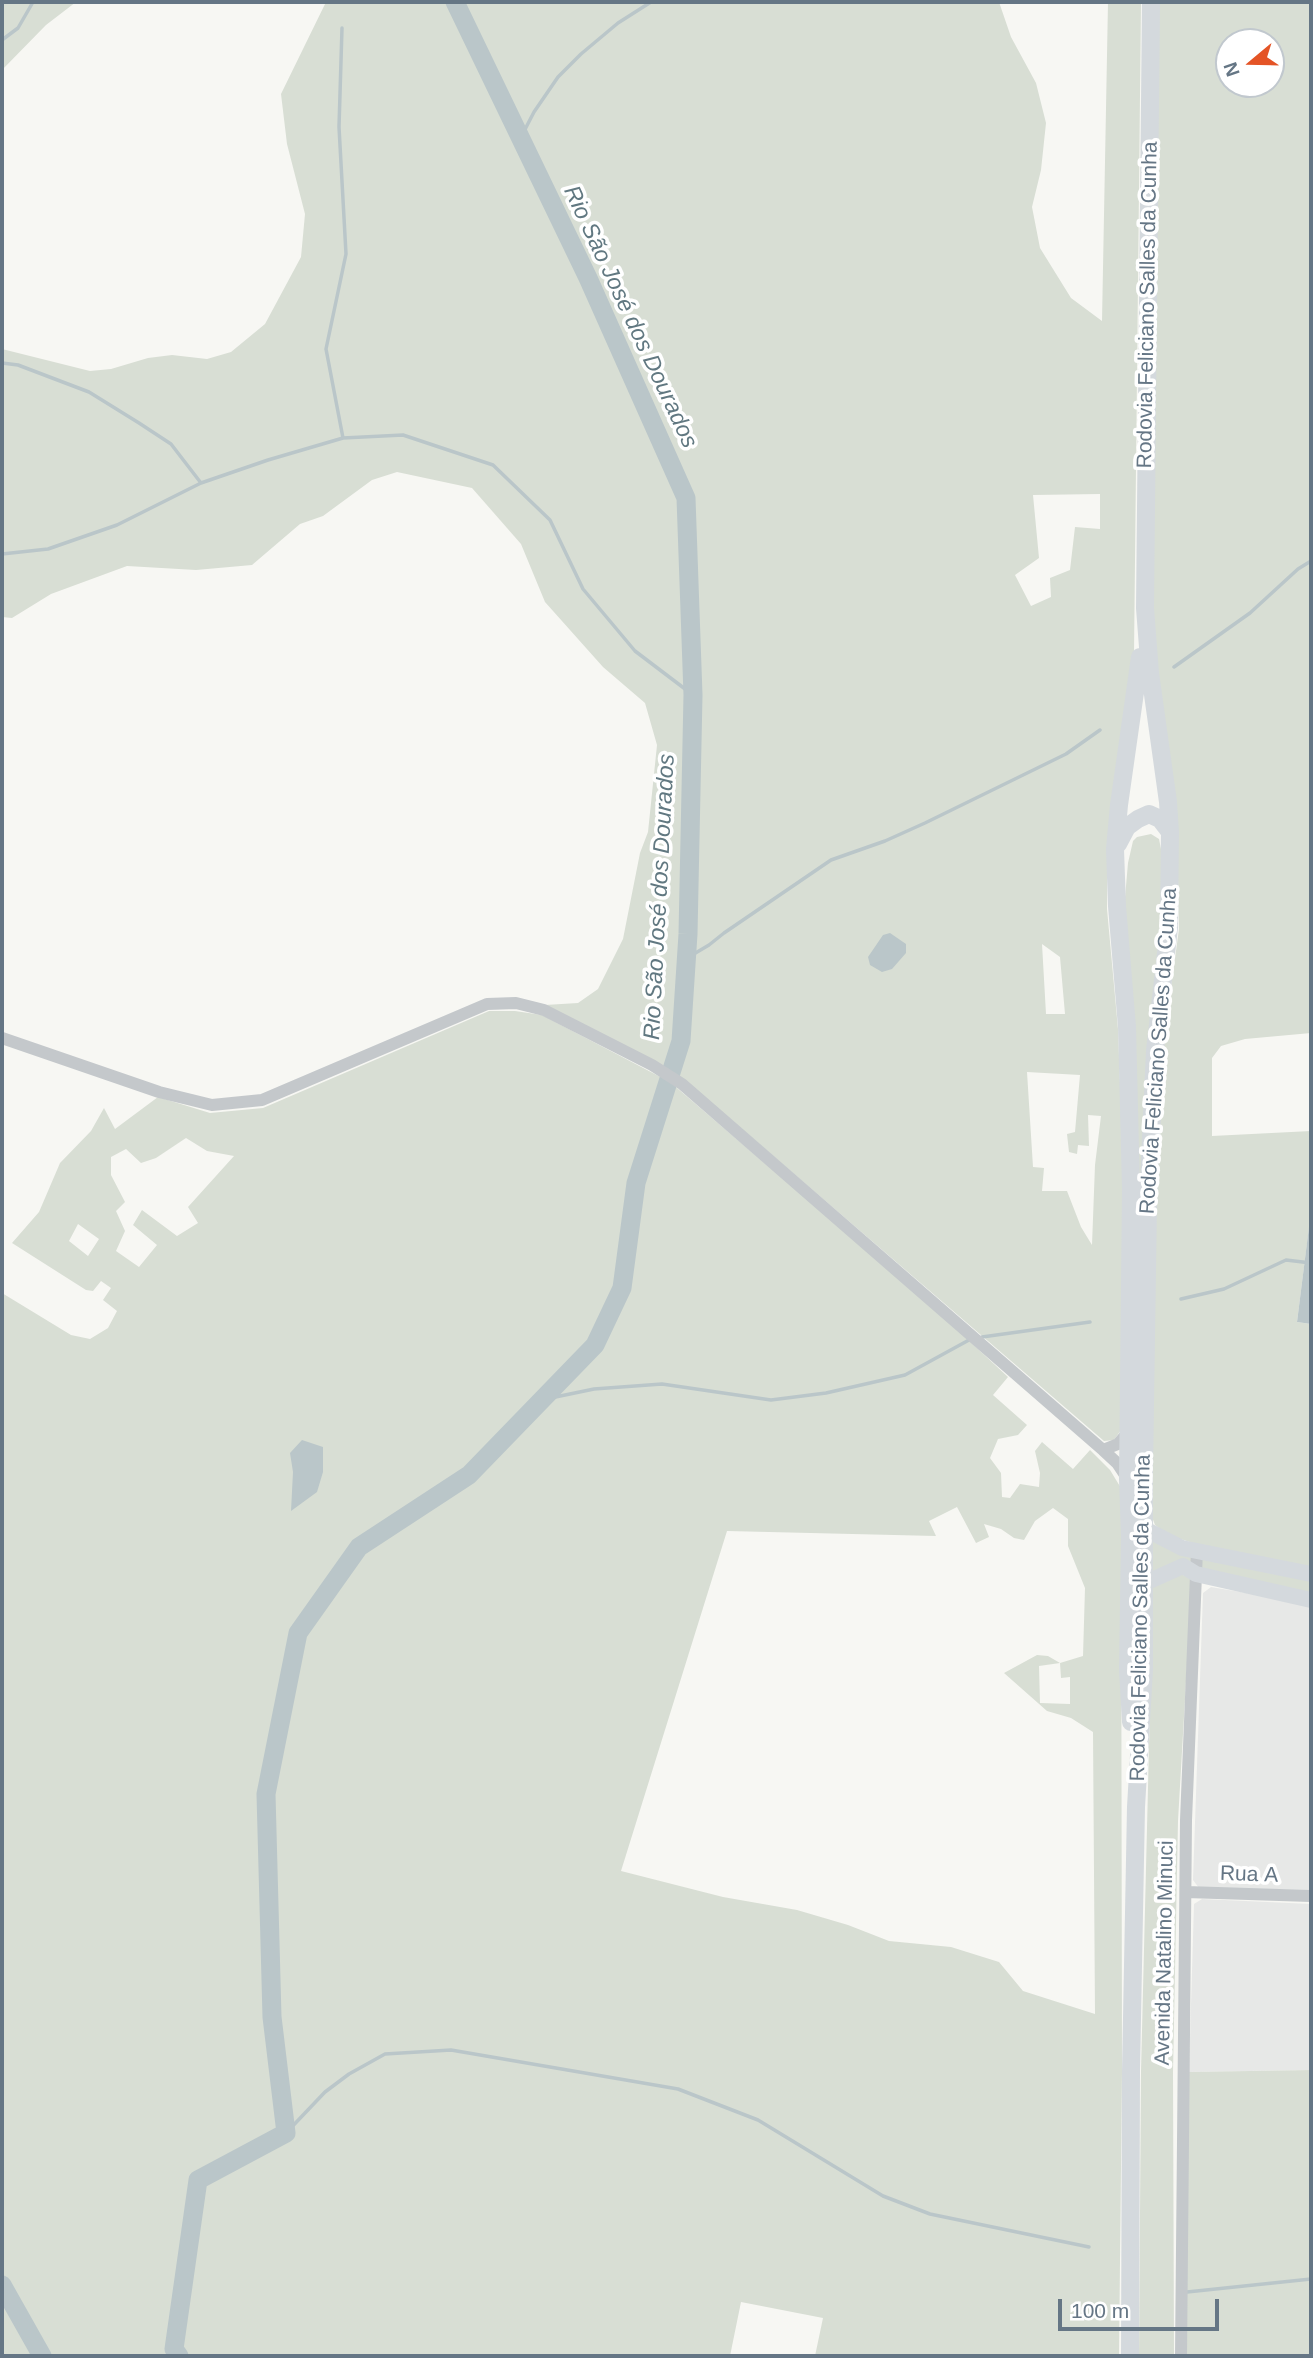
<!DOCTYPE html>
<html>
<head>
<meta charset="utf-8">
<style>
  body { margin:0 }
  #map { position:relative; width:1313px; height:2358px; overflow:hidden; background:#f7f7f3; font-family:Arial,sans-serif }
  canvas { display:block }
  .frame { position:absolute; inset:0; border:4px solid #657685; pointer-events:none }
  .north { position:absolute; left:1215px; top:28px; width:70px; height:70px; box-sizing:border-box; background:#fff; border:2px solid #c1c8ce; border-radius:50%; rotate:251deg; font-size:19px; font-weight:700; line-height:28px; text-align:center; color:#657685 }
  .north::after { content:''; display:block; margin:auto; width:24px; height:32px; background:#e45426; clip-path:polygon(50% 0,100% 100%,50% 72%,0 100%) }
  .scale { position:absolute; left:1058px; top:2299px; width:161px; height:32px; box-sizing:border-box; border:4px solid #657685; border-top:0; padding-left:9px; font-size:21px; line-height:24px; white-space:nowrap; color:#657685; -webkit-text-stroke:5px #fff; paint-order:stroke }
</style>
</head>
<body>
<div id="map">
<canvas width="1313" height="2358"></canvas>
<div class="frame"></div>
<div class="north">N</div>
<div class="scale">100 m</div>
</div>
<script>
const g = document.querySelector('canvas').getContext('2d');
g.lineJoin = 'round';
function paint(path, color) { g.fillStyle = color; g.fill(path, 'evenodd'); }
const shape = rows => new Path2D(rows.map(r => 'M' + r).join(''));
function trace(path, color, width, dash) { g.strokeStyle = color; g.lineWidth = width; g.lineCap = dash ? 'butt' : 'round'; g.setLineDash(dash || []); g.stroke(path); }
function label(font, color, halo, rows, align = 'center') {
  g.font = font + ' Arial,sans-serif'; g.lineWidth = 7; g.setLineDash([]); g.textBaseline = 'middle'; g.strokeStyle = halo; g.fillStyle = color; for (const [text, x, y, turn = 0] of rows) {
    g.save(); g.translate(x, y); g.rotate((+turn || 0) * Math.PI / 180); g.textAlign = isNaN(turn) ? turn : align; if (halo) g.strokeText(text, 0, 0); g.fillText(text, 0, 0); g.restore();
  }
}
paint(shape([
  [1211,1587,1311,1604,1311,1890,1199,1888,1193,1880,1203,1593],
  [1202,1899,1311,1904,1311,2070,1189,2072,1194,1904]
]), '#e7e8e7');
paint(shape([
  [2,2,76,2,46,25,2,70],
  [326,2,999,2,1011,37,1036,83,1046,123,1041,170,1032,207,1040,248,1071,298,1102,321,1108,2,1141,2,1134,653,1107,854,1107,909,1118,1029,1124,1192,1121,1430,1114,1440,1104,1441,685,1080,545,1005,578,1003,598,989,623,939,640,853,648,832,657,745,645,703,603,667,545,602,521,544,472,488,397,472,372,480,323,516,300,524,252,565,196,570,127,566,51,594,12,618,2,617,2,349,90,371,111,369,148,358,172,355,207,359,231,352,265,324,301,257,305,214,287,144,281,94],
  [1100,494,1100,529,1075,527,1070,570,1050,578,1051,597,1031,606,1015,575,1039,558,1033,495],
  [1042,944,1060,957,1065,1014,1046,1014],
  [1027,1072,1080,1075,1075,1132,1067,1134,1069,1152,1077,1154,1078,1145,1089,1146,1088,1115,1101,1116,1095,1165,1092,1245,1081,1227,1067,1191,1042,1191,1044,1168,1033,1167],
  [1158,2,1311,2,1311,1033,1245,1039,1221,1046,1212,1058,1212,1136,1311,1131,1311,1228,1309,1228,1297,1322,1311,1324,1311,1569,1199,1545,1168,1535,1155,1525,1152,1517,1154,1199,1162,1053,1179,929,1177,831,1162,732,1153,605],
  [1229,42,1271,42,1271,84,1229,84],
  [1151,834,1159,839,1165,869,1134,1538,1124,909,1128,863,1133,841,1137,837],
  [489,1011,515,1011,542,1015,670,1082,935,1309,1008,1377,993,1395,1027,1425,1018,1435,998,1439,990,1458,1001,1473,1002,1497,1010,1498,1020,1484,1039,1487,1040,1473,1035,1451,1042,1442,1073,1469,1090,1450,1110,1470,1121,1488,1122,2072,1119,2356,815,2356,823,2318,741,2302,730,2356,2,2356,2,1293,71,1335,90,1339,108,1328,117,1311,103,1300,111,1288,101,1281,93,1291,86,1290,12,1243,39,1212,60,1163,91,1131,104,1108,115,1129,158,1097,210,1113,263,1108],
  [186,1138,207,1151,234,1156,188,1207,198,1223,177,1236,142,1210,133,1225,157,1245,139,1267,116,1251,125,1231,116,1211,125,1202,111,1175,111,1157,126,1149,141,1163,156,1158],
  [78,1224,99,1239,88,1256,69,1241],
  [957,1507,976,1543,989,1537,984,1524,1001,1529,1014,1538,1024,1540,1035,1521,1053,1508,1068,1519,1068,1546,1085,1588,1083,1656,1060,1663,1048,1656,1037,1655,1004,1673,1047,1711,1071,1718,1093,1732,1095,2014,1023,1991,999,1962,951,1947,889,1941,848,1925,797,1910,723,1897,621,1871,727,1531,936,1536,929,1521],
  [1060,1663,1061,1678,1070,1677,1070,1704,1040,1703,1039,1666],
  [1151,1536,1194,1551,1194,1569,1151,1578],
  [1201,1557,1311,1577,1311,1598,1201,1572],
  [1174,1573,1192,1577,1178,1821,1173,2072,1174,2356,1139,2356,1141,2071,1153,1585],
  [1311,2070,1311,2356,1185,2355,1189,2072]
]), '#d8ded4');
paint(shape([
  [890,933,906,944,906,953,892,969,882,972,870,965,868,957,883,935],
  [1309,1227,1311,1228,1311,1324,1297,1322],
  [302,1440,323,1447,323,1472,317,1492,291,1511,293,1472,290,1453]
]), '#bac6c9');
trace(shape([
  [342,28,339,127,346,254,326,349,343,438],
  [2,40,18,28,33,2],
  [520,139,534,112,558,77,581,54,618,23,651,2],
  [2,363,18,365,89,392,139,423,171,444,201,483],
  [2,554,48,549,117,525,201,483,268,460,343,438,403,435,493,465,550,520,583,589,635,651,693,695],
  [1174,667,1250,613,1298,569,1311,561],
  [687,958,709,945,724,933,831,860,885,841,925,823,1066,754,1100,730],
  [1181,1299,1224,1289,1286,1260,1311,1263],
  [982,1337,1090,1322],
  [541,1400,594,1389,662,1384,771,1400,826,1393,905,1375,969,1340],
  [286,2133,325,2092,349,2074,385,2054,451,2050,678,2089,758,2120,883,2196,930,2214,1089,2247],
  [1187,2292,1311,2279]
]), '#bac6c9', 3.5);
trace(shape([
  [2,2285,42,2356],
  [179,2356,174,2349,198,2180,286,2133,272,2017,266,1794,298,1633,359,1547,469,1475,595,1345,622,1288,636,1183,681,1041,688,934,693,695,686,498,588,278,455,2]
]), '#bac6c9', 19);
trace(shape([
  [2,1038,159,1092,212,1105,262,1100,487,1004,516,1003,544,1010,652,1065,682,1084,1103,1450,1117,1463,1127,1478],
  [1103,1450,1118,1444,1128,1432],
  [1186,1892,1311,1896],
  [1181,2356,1186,1820,1197,1550]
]), '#c4c8cb', 12);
trace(shape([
  [1145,1529,1182,1548,1311,1574],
  [1145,1583,1183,1566,1196,1574,1311,1600]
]), '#d4d9dd', 16);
trace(shape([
  [1118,844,1127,827,1138,819,1149,814,1160,819,1170,832],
  [1131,1722,1128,1670,1130,1537,1128,1479,1131,1189,1127,1027,1117,906,1115,849,1119,805,1140,657],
  [1130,2356,1131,2071,1136,1807,1144,1670,1144,1471,1148,1203,1155,1051,1169,927,1170,832,1168,802,1150,673,1145,608,1151,2]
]), '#d4d9dd', 18);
label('21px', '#657685', '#fff', [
  ["Rodovia Feliciano Salles da Cunha",1148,305,-89],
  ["Rodovia Feliciano Salles da Cunha",1159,1051,-86],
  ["Rodovia Feliciano Salles da Cunha",1141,1618,-89],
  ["Rua A",1249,1875,2],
  ["Avenida Natalino Minuci",1165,1953,-89]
]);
label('italic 23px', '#617881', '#fff', [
  ["Rio São José dos Dourados",630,317,65],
  ["Rio São José dos Dourados",660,897,-87]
]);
</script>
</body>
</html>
